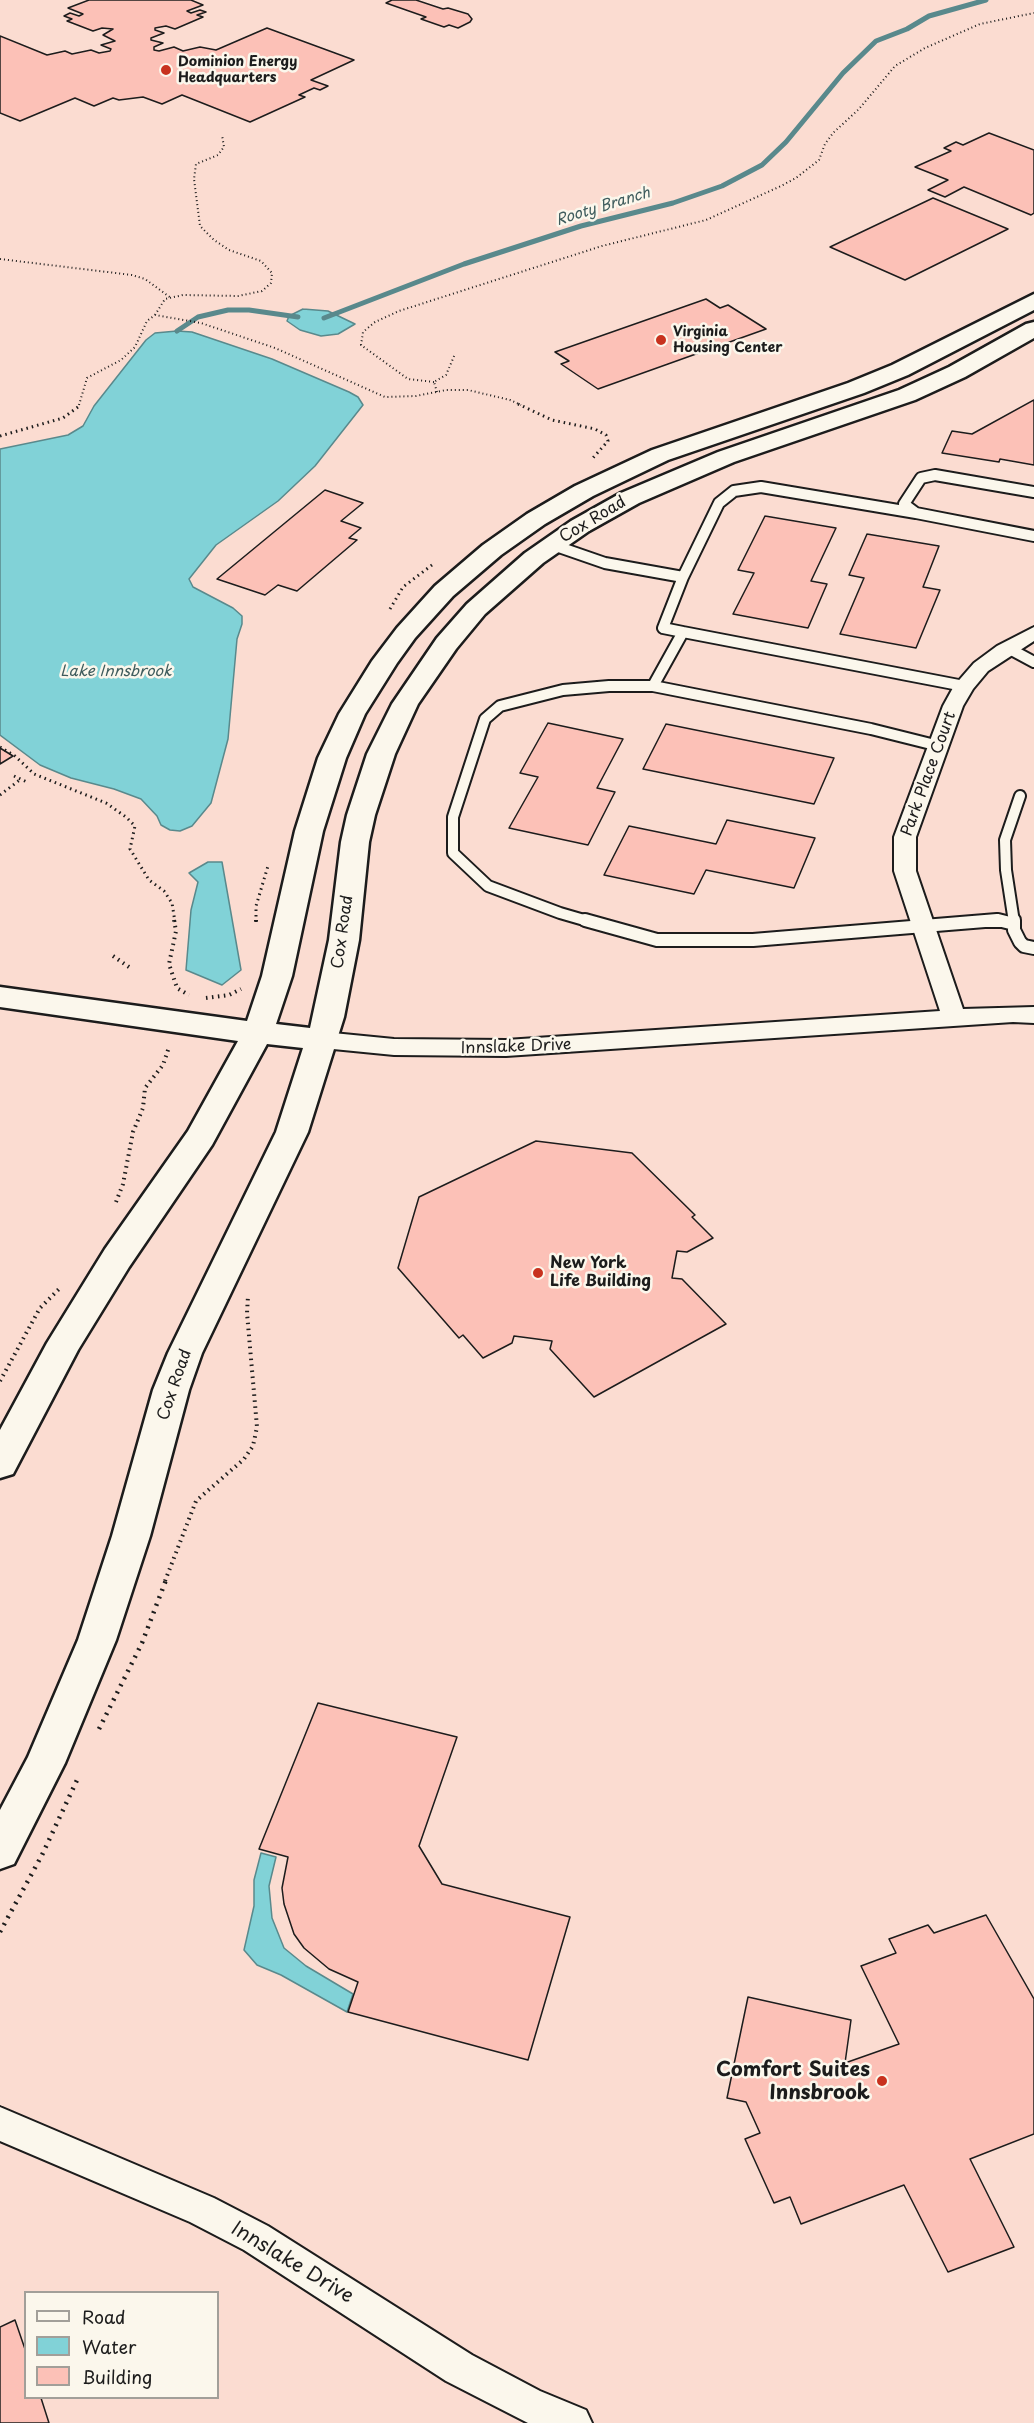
<!DOCTYPE html>
<html>
<head>
<meta charset="utf-8">
<style>
  body { margin:0 }
  #map { position:relative; width:1034px; height:2423px; overflow:hidden; background:#fbe7dc; font-family:"Playpen Sans",sans-serif }
  canvas { display:block }
  .legend { position:absolute; left:24px; top:2291px; width:195px; height:108px; box-sizing:border-box; background:#fbf7ec; border:2px solid #a29f99; margin:0; padding:8px 10px; list-style:none; font-size:18px; color:#1c1c1c }
  .legend li { display:flex; align-items:center; gap:12px; height:30px }
  .legend b { width:30px; border:2px solid #a29f99 }
</style>
</head>
<body>
<div id="map">
<canvas width="1034" height="2423"></canvas>
<ul class="legend">
<li><b style="height:8px;background:#fbf7ec"></b>Road</li>
<li><b style="height:16px;background:#81d2d7"></b>Water</li>
<li><b style="height:16px;background:#fcc1b7"></b>Building</li>
</ul>
</div>
<script>
const g = document.querySelector('canvas').getContext('2d');
g.lineJoin = 'round';
function paint(path, color) { g.fillStyle = color; g.fill(path, 'evenodd'); }
const shape = rows => new Path2D(rows.map(r => 'M' + r).join(''));
function trace(path, color, width, dash) { g.strokeStyle = color; g.lineWidth = width; g.lineCap = dash ? 'butt' : 'round'; g.setLineDash(dash || []); g.stroke(path); }
function label(font, color, halo, rows, align = 'center') {
  g.font = font + ' "Playpen Sans",sans-serif'; g.lineWidth = 5; g.setLineDash([]); g.textBaseline = 'middle'; g.strokeStyle = halo; g.fillStyle = color; for (const [text, x, y, turn = 0] of rows) {
    g.save(); g.translate(x, y); g.rotate((+turn || 0) * Math.PI / 180); g.textAlign = isNaN(turn) ? turn : align; if (halo) g.strokeText(text, 0, 0); g.fillText(text, 0, 0); g.restore();
  }
}
paint(shape([
  [0,0,1034,0,1034,2423,0,2423],
  [26,2292,218,2292,218,2398,26,2398]
]), '#fbdcd1');
const water = shape([
  [303,309,328,311,355,324,338,334,321,336,300,330,287,321,289,316,303,309],
  [177,331,192,332,272,359,349,392,358,397,363,405,315,466,278,501,216,545,189,579,193,587,233,608,242,616,242,624,237,639,228,739,211,803,192,826,180,831,170,830,161,825,157,816,141,799,114,789,71,778,40,765,0,735,0,449,68,435,83,426,94,406,146,340,155,333,177,331],
  [208,862,222,862,241,970,222,985,186,970,191,910,198,882,189,873,208,862],
  [261,1853,276,1857,269,1886,272,1918,284,1948,306,1966,353,1994,347,2012,281,1975,257,1965,244,1950,254,1906,254,1880,261,1853]
]);
paint(water, '#81d2d7');
trace(water, '#59898c', 1.5);
trace(shape([
  [324,318,464,264,581,226,673,203,722,186,762,165,786,142,843,73,876,41,907,29,929,16,986,0],
  [177,331,198,317,228,310,249,310,298,317]
]), '#59898c', 5);
const building = shape([
  [89,0,191,0,203,5,187,11,191,13,200,10,206,12,197,15,203,17,175,29,166,26,155,28,155,30,164,33,151,38,151,40,163,43,154,47,154,50,159,51,174,47,183,51,200,47,216,50,267,28,354,60,311,80,328,86,320,90,314,88,299,95,305,97,250,122,182,95,162,104,143,97,119,100,113,98,94,106,75,98,20,121,0,113,0,36,47,55,65,51,72,54,91,50,99,53,110,51,111,49,101,45,115,41,103,35,113,29,102,28,93,31,67,21,72,19,64,16,70,13,79,16,83,14,68,8,89,0],
  [392,0,416,0,443,9,448,8,468,14,472,19,470,22,458,28,449,25,444,27,421,19,426,17,386,3,392,0],
  [989,133,1034,150,1034,213,1031,215,964,187,945,197,928,190,948,180,915,167,951,151,944,148,956,142,963,145,989,133],
  [933,198,1008,229,905,280,830,247,933,198],
  [706,299,720,308,728,305,766,329,598,389,561,364,569,361,555,352,706,299],
  [1034,400,1034,465,1000,459,999,462,942,453,952,431,972,434,1034,400],
  [325,490,363,503,341,521,361,528,349,538,357,540,297,591,278,585,265,595,217,579,325,490],
  [765,516,836,528,811,581,827,584,808,628,733,614,754,573,738,570,765,516],
  [867,534,939,546,923,587,940,590,916,648,840,634,864,578,849,575,867,534],
  [548,723,623,739,597,788,615,792,588,845,509,828,538,777,520,773,548,723],
  [666,724,834,758,814,804,643,769,666,724],
  [0,748,13,756,0,764,0,748],
  [727,820,815,838,794,888,706,870,694,894,604,875,629,826,716,844,727,820],
  [536,1141,632,1153,695,1215,692,1217,713,1238,687,1252,677,1251,672,1278,682,1279,726,1324,594,1397,550,1349,552,1341,514,1336,512,1343,483,1358,463,1335,459,1338,398,1268,419,1197,536,1141],
  [318,1703,457,1737,419,1846,442,1884,570,1917,528,2060,348,2012,358,1982,329,1969,304,1948,294,1934,284,1904,282,1888,288,1857,259,1849,318,1703],
  [986,1915,1034,1999,1034,2134,970,2159,1014,2247,948,2272,904,2185,801,2224,790,2197,774,2203,745,2139,760,2133,746,2102,727,2098,748,1997,851,2020,845,2063,899,2044,861,1966,896,1953,889,1939,928,1925,934,1933,986,1915],
  [15,2320,26,2352,26,2398,41,2398,49,2423,0,2423,0,2327,15,2320]
]);
paint(building, '#fcc1b7');
trace(building, '#1c1c1c', 1.5);
const laneFar1 = shape([
  [1034,492,935,475,921,478,904,504,916,513,1034,536],
  [553,545,605,563,683,577,719,503,734,491,761,487,916,513],
  [683,577,663,628,683,632],
  [1008,648,1034,662],
  [653,686,683,632,964,686],
  [591,922,560,913,488,886,453,853,453,817,485,719,500,706,563,690,609,686,653,686,871,729,939,746],
  [979,922,1004,922],
  [1014,922,1006,870,1005,840,1020,796]
]);
const lane = shape([
  [585,920,657,940,753,940,997,920],
  [998,920,1014,924,1014,930,1020,942,1024,946,1034,948],
  [1014,920,1014,924]
]);
const street = shape([
  [1034,627,1034,641,988,671,973,689,963,706,916,837,916,871,963,1009,1034,1007,1034,1023,1013,1022,506,1056,394,1055,323,1048,315,1046,311,1040,315,1034,323,1032,394,1039,506,1040,940,1011,894,871,894,837,943,706,954,686,974,663,997,646,1034,627],
  [0,2107,214,2198,268,2226,472,2355,540,2391,586,2410,592,2423,528,2423,446,2381,244,2250,190,2222,0,2141,0,2107]
]);
const secondary = shape([
  [1034,294,1034,310,908,375,864,393,668,460,593,496,545,524,501,555,453,596,415,638,397,663,365,714,346,758,323,831,292,976,276,1024,310,1028,329,940,341,842,347,815,367,754,392,704,437,638,467,604,525,553,571,521,621,493,718,452,899,390,949,367,1026,324,1034,322,1034,338,965,377,915,400,734,462,639,503,589,531,543,563,485,614,456,649,418,704,395,754,375,815,369,842,359,940,344,1017,308,1132,202,1353,189,1390,150,1536,116,1640,65,1763,14,1864,0,1869,0,1810,28,1757,78,1640,112,1536,153,1390,168,1353,276,1132,303,1048,267,1044,212,1145,129,1267,78,1350,13,1474,0,1478,0,1430,47,1343,105,1249,188,1131,238,1041,0,1007,0,987,247,1021,262,976,295,831,318,758,339,714,372,661,397,628,435,586,483,545,527,514,575,486,652,450,848,383,892,365,1034,294]
]);
trace(laneFar1, '#1c1c1c', 14);
trace(lane, '#1c1c1c', 16);
trace(street, '#1c1c1c', 4);
trace(secondary, '#1c1c1c', 5);
trace(shape([
  [0,259,132,275,145,279,171,298],
  [155,315,165,299,183,295,238,296,262,291,271,283,272,273,261,261,229,250,214,240,200,226,194,179,196,164,218,155,224,147,222,135],
  [434,382,408,379,361,345,363,332,375,322,399,311,602,246,706,220,781,186,796,178,819,160,825,144,833,133,859,109,895,66,925,48,980,24,1034,13],
  [437,392,434,382,446,375,455,354],
  [79,405,87,378,121,360,135,347,147,321,155,315,201,323,275,348,385,397,416,396,446,390,468,390,510,400,521,405]
]), '#1c1c1c', 2, [1, 3]);
trace(shape([
  [518,404,552,420,595,429,606,435,608,441,591,460],
  [0,436,63,418,78,407,79,404],
  [390,609,403,587,432,565],
  [0,747,15,756,34,774,106,803,126,817,135,826,130,849,149,880,164,891,172,903,175,922],
  [14,776,27,782],
  [0,795,21,779],
  [256,922,256,906,268,866]
]), '#1c1c1c', 3, [1.5, 4]);
trace(shape([
  [174,920,176,931,169,964,177,988,189,995],
  [256,920,256,923],
  [113,956,129,967],
  [206,998,229,995,241,989],
  [116,1202,123,1184,133,1132,143,1108,145,1088,163,1065,169,1047],
  [0,1381,40,1308,60,1288],
  [165,1581,196,1501,244,1459,253,1446,257,1427,247,1313,248,1296]
]), '#1c1c1c', 4, [1.5, 4.5]);
trace(shape([
  [99,1729,142,1643,166,1580],
  [0,1932,42,1855,77,1780]
]), '#1c1c1c', 4.5, [2, 6]);
trace(laneFar1, '#fbf7ec', 10);
trace(lane, '#fbf7ec', 12);
paint(street, '#fbf7ec');
paint(secondary, '#fbf7ec');
for (const [x, y, r, color] of [
  [166,70,6,"#c8321e"],
  [661,340,6,"#c8321e"],
  [538,1273,6,"#c8321e"],
  [882,2081,6,"#c8321e"]
]) { const dot = new Path2D(); dot.arc(x, y, r, 0, 2 * Math.PI); g.fillStyle = color; g.fill(dot); trace(dot, '#fbf7ec', 2); }
label('bold 14px', '#1c1c1c', '#fbf7ec', [
  ["Dominion Energy",178,62],
  ["Headquarters",178,78],
  ["Virginia",673,332],
  ["Housing Center",673,348]
], 'left');
label('italic 15px', '#3f5c5d', '#fbf7ec', [
  ["Rooty Branch",603,207,-17],
  ["Lake Innsbrook",116,672]
]);
label('16px', '#1c1c1c', '#fbf7ec', [
  ["Cox Road",593,520,-31],
  ["Park Place Court",929,774,-70],
  ["Cox Road",343,932,-82],
  ["Innslake Drive",516,1047,-2],
  ["Cox Road",175,1385,-71]
]);
label('bold 16px', '#1c1c1c', '#fbf7ec', [
  ["New York",550,1264],
  ["Life Building",550,1282]
], 'left');
label('bold 20px', '#1c1c1c', '#fbf7ec', [
  ["Comfort Suites",870,2070],
  ["Innsbrook",870,2093]
], 'right');
label('20px', '#1c1c1c', '#fbf7ec', [
  ["Innslake Drive",292,2263,31]
]);
</script>
</body>
</html>
